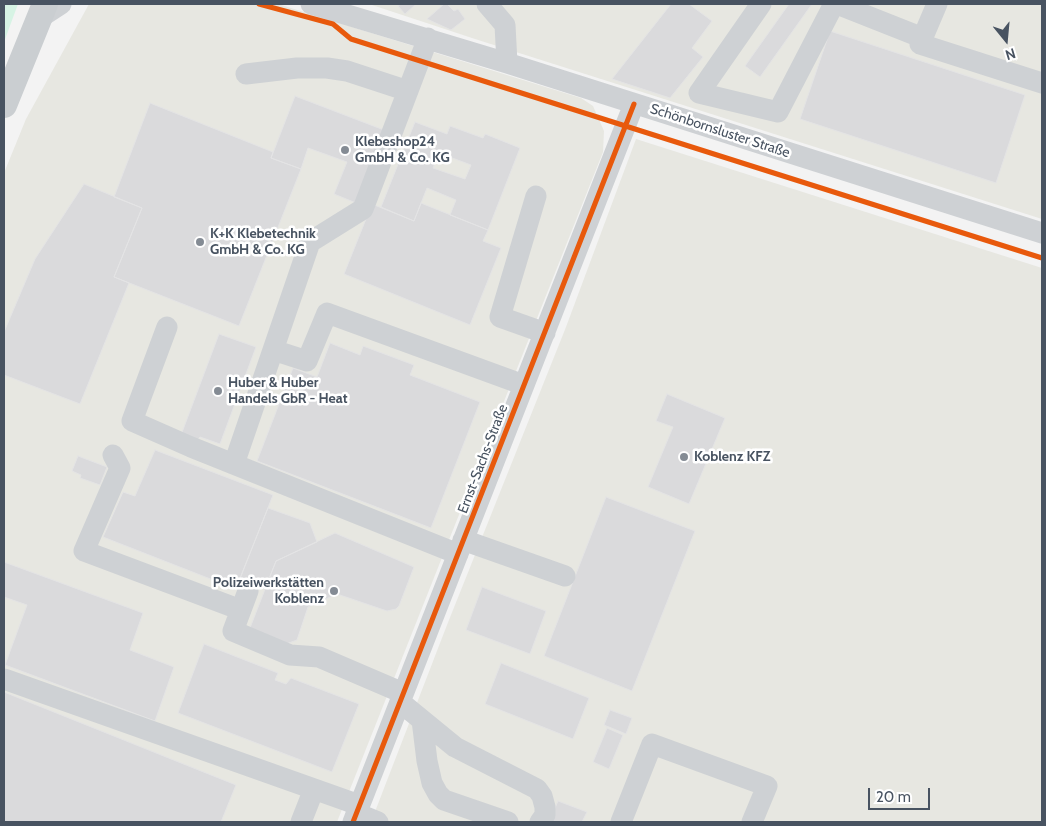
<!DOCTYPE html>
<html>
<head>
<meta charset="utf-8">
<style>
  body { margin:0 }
  #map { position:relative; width:1046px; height:826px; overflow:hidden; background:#f3f3f3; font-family:Cabin,sans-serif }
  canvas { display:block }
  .frame { position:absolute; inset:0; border:5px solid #485361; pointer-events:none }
  .north { position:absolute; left:981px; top:15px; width:50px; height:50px; -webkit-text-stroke:4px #fff; paint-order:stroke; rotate:163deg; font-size:14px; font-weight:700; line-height:20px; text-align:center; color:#485361 }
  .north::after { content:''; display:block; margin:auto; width:18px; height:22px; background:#485361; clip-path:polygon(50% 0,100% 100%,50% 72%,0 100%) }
  .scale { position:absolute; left:868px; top:788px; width:62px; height:22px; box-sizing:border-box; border:2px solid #485361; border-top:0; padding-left:6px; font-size:15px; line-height:18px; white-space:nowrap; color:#485361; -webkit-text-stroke:4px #fff; paint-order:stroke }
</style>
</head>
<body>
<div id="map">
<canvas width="1046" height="826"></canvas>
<div class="frame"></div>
<div class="north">N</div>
<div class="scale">20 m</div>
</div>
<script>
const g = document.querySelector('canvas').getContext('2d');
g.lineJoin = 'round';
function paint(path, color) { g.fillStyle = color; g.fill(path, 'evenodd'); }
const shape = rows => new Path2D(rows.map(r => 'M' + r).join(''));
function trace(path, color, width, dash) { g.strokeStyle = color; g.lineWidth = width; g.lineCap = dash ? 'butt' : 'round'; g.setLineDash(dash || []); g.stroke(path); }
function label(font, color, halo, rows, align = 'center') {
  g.font = font + ' Cabin,sans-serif'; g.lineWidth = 5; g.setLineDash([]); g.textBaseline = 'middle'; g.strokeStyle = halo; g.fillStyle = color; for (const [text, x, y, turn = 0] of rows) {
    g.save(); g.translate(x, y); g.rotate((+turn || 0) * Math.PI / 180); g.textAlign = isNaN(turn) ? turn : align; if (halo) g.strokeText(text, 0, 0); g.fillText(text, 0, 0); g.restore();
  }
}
paint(shape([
  [89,4,278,4,581,98,593,106,604,131,603,152,337,822,4,822,4,173,26,119],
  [369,4,1042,4,1042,219,475,39],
  [636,139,1042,268,1042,822,371,822,447,625,566,327]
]), '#e7e7e1');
paint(shape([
  [4,4,18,4,4,42]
]), '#d6f3e4');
const building = shape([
  [401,4,416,4,405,14,398,6,401,4],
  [444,4,447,4,454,11,458,9,465,19,451,30,427,19,444,4],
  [671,4,689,4,712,21,692,48,703,57,670,98,612,79,671,4],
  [789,4,812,4,760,77,745,66,789,4],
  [830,31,1025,95,996,183,800,119,830,31],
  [295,96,384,130,356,203,334,194,347,162,308,148,301,169,271,158,295,96],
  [150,103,273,152,271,158,301,169,239,326,114,277,142,208,114,197,150,103],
  [415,122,447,134,450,126,483,138,485,134,520,148,488,230,450,215,456,200,427,188,414,221,381,207,415,122],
  [439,153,471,165,465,179,433,168,439,153],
  [84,184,142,208,114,277,129,283,80,404,4,375,4,332,35,259,84,184],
  [421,203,488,230,483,241,501,248,470,325,344,274,372,204,414,221,421,203],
  [219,334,256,347,220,444,200,437,197,441,181,435,219,334],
  [330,343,360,355,363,346,414,365,410,375,480,402,431,528,257,461,293,368,317,377,330,343],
  [667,394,725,418,689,504,648,487,673,427,656,421,667,394],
  [155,450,273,495,236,589,103,537,123,492,135,496,155,450],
  [78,456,107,467,100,485,80,478,81,475,72,471,78,456],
  [606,497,695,531,632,691,544,656,606,497],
  [268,508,310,523,317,542,276,561,265,589,240,578,268,508],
  [335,533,414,567,399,606,396,609,387,611,337,594,308,607,297,640,278,647,248,633,276,561,335,533],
  [4,562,143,613,130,650,174,667,155,721,5,665,27,605,4,597,4,562],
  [482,587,546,611,530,654,466,630,482,587],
  [204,644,278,673,275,680,286,684,291,678,359,704,332,772,178,713,204,644],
  [501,663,589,698,573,739,485,704,501,663],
  [4,692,236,785,221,822,4,822,4,692],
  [610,710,632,718,626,734,604,725,610,710],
  [607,728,623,735,609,769,593,762,607,728],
  [558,801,587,812,582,822,549,822,558,801]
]);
paint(building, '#dadadc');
trace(building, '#e4e4e5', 1);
trace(shape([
  [311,4,507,63,1042,233],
  [487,4,505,25,507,63],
  [761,4,699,93,778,112,834,4],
  [837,4,923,38],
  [937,4,920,44,1042,83],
  [38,19,61,4],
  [246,74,297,68,327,68,347,71,408,91],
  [536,196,500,317,545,333],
  [167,327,132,421,191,447,458,554],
  [273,350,307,361,327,313,524,385],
  [113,455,120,468,84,551,241,610],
  [234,464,310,242,363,209,428,38],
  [463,540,565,576],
  [248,591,233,631,290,655,319,657,403,693],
  [4,679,359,805],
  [400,702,455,747,537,789,542,796,545,807,545,815,540,822],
  [422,720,427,761,432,783,438,794,444,800,508,822],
  [356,813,378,822],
  [301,822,314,789],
  [353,822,634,104],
  [621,822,652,744,767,786,752,822]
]), '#ced1d4', 21);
trace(shape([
  [4,105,45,4]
]), '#caced1', 26);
trace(shape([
  [259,4,333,24,351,39,1042,258],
  [353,822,634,104]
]), '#e8590c', 5);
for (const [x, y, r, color] of [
  [345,150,5,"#848b94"],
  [200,242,5,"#848b94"],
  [218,391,5,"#848b94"],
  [684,457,5,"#848b94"],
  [334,591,5,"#848b94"]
]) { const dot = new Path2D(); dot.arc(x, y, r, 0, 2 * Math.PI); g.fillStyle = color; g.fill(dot); trace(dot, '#fff', 2); }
label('14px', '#485361', '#fff', [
  ["Schönbornsluster Straße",720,131,18],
  ["Ernst-Sachs-Straße",483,459,-69]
]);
label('bold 14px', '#485361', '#fff', [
  ["Klebeshop24",355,142],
  ["GmbH & Co. KG",355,158],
  ["K+K Klebetechnik",210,234],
  ["GmbH & Co. KG",210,250],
  ["Huber & Huber",228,383],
  ["Handels GbR - Heat",228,399],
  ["Koblenz KFZ",694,457],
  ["Polizeiwerkstätten",324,583,"right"],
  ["Koblenz",324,599,"right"]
], 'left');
</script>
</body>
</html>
